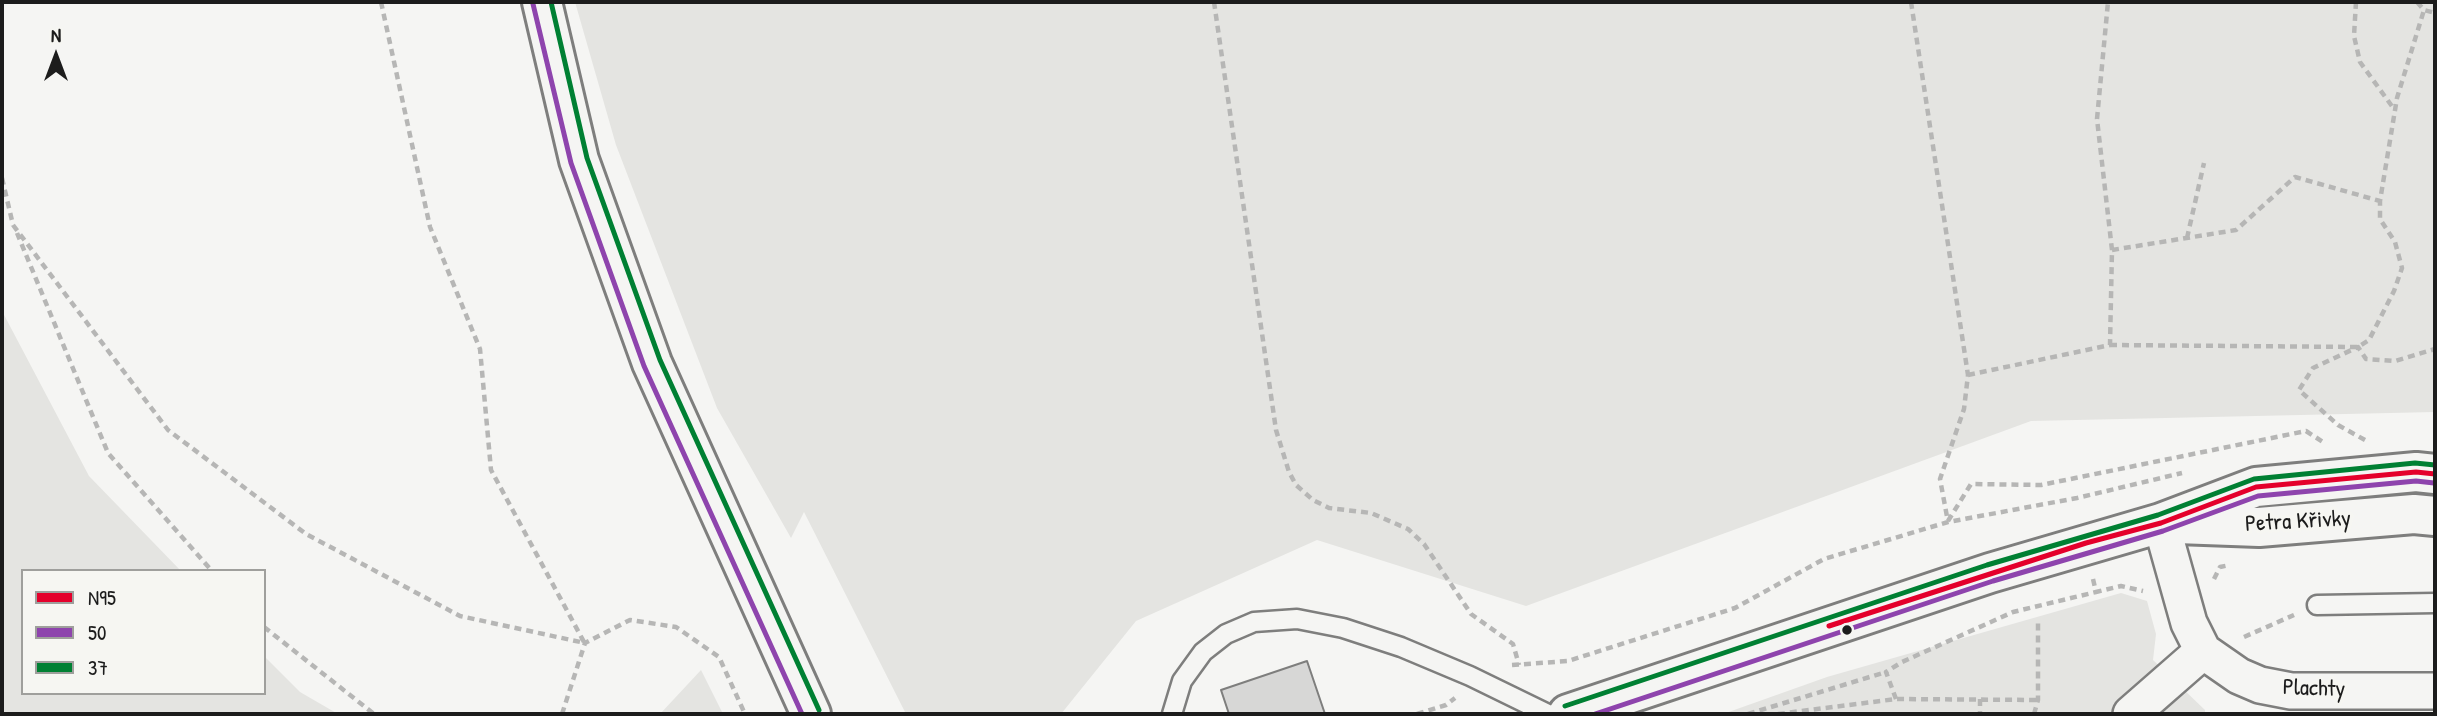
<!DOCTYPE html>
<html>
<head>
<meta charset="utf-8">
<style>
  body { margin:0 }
  #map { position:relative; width:2437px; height:716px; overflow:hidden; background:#f5f5f3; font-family:"Patrick Hand",sans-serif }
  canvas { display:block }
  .frame { position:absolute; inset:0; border:4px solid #1c1c1c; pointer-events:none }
  .legend { position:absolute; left:21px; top:569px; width:245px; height:126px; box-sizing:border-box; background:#f6f6f2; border:2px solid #9f9f9c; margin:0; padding:9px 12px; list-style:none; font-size:21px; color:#1c1c1c }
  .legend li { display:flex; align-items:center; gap:14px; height:35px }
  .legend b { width:35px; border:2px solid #9f9f9c }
  .north { position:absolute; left:21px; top:21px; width:70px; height:70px; -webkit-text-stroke:5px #f6f6f2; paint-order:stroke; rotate:0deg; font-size:19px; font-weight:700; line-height:28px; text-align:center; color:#1c1c1c }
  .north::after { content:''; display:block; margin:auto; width:24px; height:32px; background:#1c1c1c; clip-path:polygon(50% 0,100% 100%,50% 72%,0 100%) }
</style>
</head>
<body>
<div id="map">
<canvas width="2437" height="716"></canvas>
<div class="frame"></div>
<ul class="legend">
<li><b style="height:9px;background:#e4002b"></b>N95</li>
<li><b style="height:9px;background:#8e44ad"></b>50</li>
<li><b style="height:9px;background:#008033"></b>37</li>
</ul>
<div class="north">N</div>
</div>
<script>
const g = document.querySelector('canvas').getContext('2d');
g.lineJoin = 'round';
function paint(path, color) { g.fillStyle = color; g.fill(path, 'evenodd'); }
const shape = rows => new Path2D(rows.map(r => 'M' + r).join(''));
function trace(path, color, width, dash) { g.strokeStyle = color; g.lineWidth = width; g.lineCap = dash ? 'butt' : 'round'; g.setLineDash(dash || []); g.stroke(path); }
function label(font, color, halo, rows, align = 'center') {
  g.font = font + ' "Patrick Hand",sans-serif'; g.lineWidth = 7; g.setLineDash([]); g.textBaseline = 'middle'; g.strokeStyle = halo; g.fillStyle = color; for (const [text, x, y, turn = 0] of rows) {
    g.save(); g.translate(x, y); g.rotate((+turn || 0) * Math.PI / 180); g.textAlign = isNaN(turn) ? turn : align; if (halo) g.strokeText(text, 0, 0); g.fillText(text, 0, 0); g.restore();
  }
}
paint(shape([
  [575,2,2435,2,2435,412,2031,421,1526,606,1317,540,1136,621,1061,714,906,714,804,512,791,538,717,408,616,145],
  [2,311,89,476,181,571,23,571,23,693,264,693,264,656,300,692,338,714,2,714],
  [2121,593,2147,601,2156,634,2153,660,2205,710,2205,714,1723,714,1827,677],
  [701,670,723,714,660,714]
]), '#e4e4e1');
const building = shape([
  [1307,661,1325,714,1229,714,1221,690,1307,661]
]);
paint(building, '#d7d7d6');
trace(building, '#7e7e7d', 2);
const service = shape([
  [2317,605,2435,603],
  [1172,714,1182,681,1203,652,1226,634,1254,622,1297,619,1343,628,1401,647,1470,676,1548,714]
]);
const minor = shape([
  [2161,523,2189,623,2203,651,2239,676,2260,685,2291,691,2435,691],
  [2131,714,2203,651]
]);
const tertiary = shape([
  [542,2,579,160,652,363,811,714],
  [2177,524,2259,527,2414,514,2435,516],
  [1568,714,1990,573,2161,523,2256,487,2416,472,2435,474]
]);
trace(service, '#7e7e7d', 23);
trace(minor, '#7e7e7d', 40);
trace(tertiary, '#7e7e7d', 44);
trace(shape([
  [381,2,430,227,480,349,491,470,584,642],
  [1214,2,1276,430,1289,472,1296,485,1313,500,1329,508,1371,513,1408,529,1424,544,1471,614,1513,644,1519,665],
  [1911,2,1968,375,1964,409,1940,479,1948,522],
  [2356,2,2354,36,2360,62,2394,109],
  [2417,2,2424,10,2435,13],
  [2,178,13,225],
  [13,225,168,430,306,534,460,616,585,643],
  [17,233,108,453,212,571],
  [2187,238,2204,163],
  [2112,250,2236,230,2295,177,2380,201],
  [2110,345,2358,347,2369,340,2394,291,2402,268,2395,242,2380,219,2380,201,2397,98,2424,10],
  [1968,375,2110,345,2112,250,2097,119,2108,2],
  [2365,440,2338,425,2299,390,2313,368,2358,347,2366,359,2395,361,2435,349],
  [1948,521,1971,484,2041,485,2306,431,2323,442],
  [2093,579,2096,592,2121,586,2143,591],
  [2214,579,2220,567,2230,565],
  [264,627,374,714],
  [2244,637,2294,615],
  [1512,665,1568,661,1735,608,1824,559,1948,522,2077,498,2182,473],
  [1896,699,1886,672,1902,662,2013,612,2096,592],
  [1980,699,1980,714],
  [562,714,585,643,630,620,676,627,719,657,745,714],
  [1417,714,1446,705,1455,698],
  [1748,714,1886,672],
  [1778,714,1896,699,2038,700],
  [2034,714,2038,700,2038,621]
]), '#b6b6b5', 4.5, [7, 5]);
trace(service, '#f5f5f3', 18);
trace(minor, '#f5f5f3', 35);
trace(tertiary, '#f5f5f3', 38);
trace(shape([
  [1829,626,2086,543,2161,523,2256,487,2416,472,2435,474]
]), '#e4002b', 5);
trace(shape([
  [533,4,571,163,644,366,802,714],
  [1595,714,1993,581,2163,531,2258,496,2416,481,2434,483]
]), '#8e44ad', 5);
trace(shape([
  [551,2,587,158,660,360,819,710],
  [1565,706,1987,565,2158,515,2254,479,2415,463,2435,465]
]), '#008033', 5);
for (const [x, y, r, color] of [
  [1847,630,6,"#1c1c1c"]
]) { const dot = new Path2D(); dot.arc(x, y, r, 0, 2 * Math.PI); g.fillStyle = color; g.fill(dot); trace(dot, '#f6f6f2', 2.5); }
label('23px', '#1c1c1c', '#f6f6f2', [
  ["Petra Křivky",2298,522,-3],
  ["Plachty",2314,689,2]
]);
</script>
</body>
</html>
